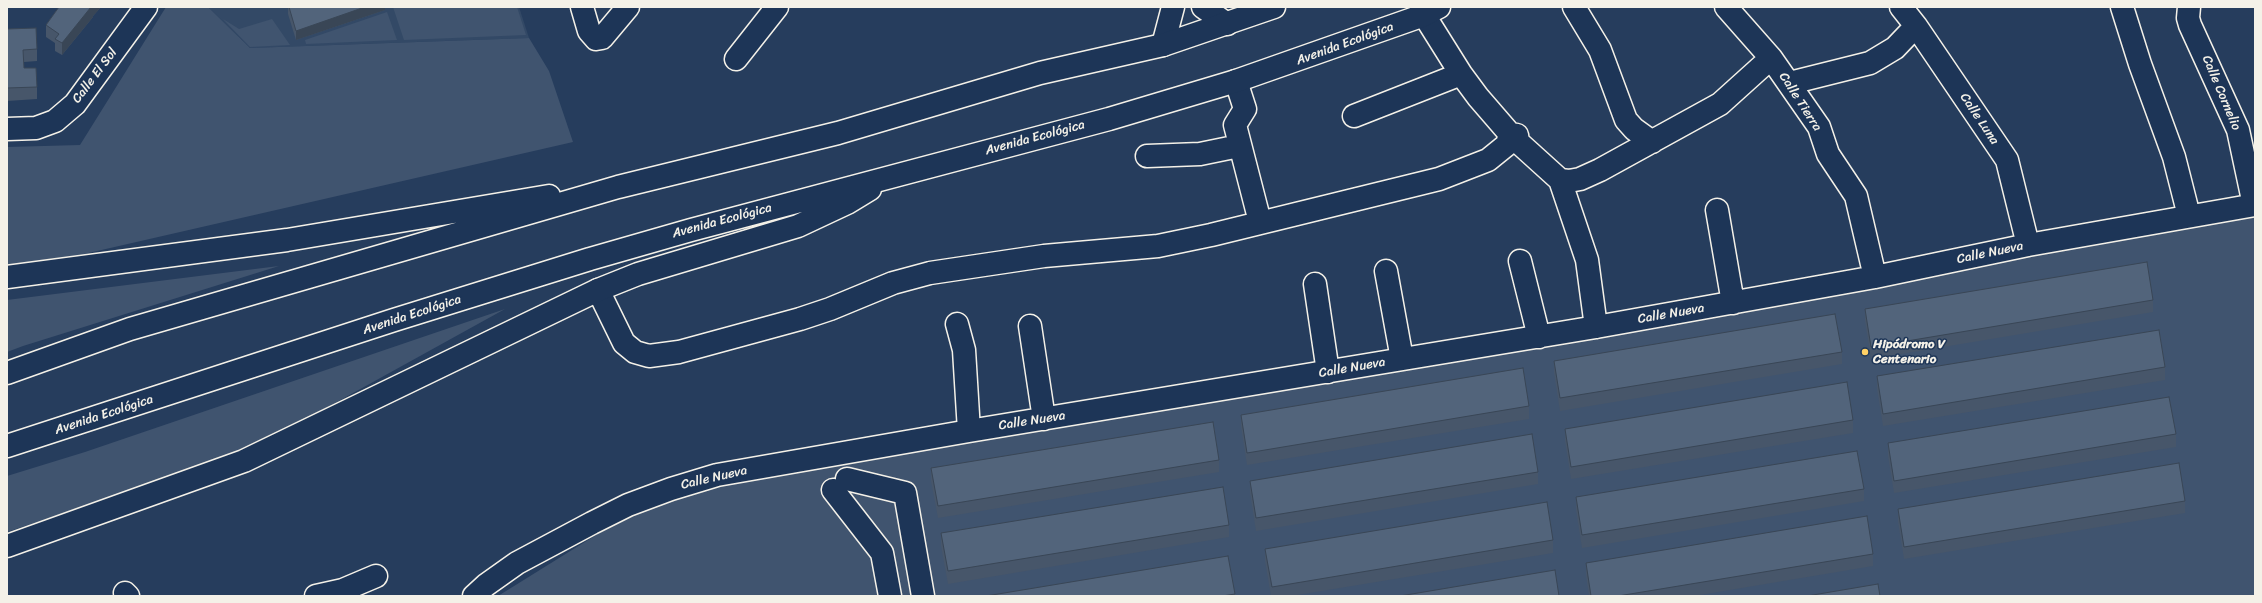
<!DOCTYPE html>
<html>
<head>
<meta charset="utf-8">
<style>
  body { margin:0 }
  #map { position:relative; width:2262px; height:603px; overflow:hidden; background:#263d5d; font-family:Sriracha,sans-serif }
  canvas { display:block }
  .frame { position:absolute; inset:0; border:8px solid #f4f1e8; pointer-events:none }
</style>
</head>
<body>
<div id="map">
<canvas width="2262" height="603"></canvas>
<div class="frame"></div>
</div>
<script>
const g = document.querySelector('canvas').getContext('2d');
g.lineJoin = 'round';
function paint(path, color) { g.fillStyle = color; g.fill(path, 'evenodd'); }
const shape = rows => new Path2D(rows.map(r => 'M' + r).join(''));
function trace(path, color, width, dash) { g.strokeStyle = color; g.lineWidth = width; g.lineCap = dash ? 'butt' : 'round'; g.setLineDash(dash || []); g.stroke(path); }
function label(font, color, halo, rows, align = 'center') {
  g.font = font + ' Sriracha,sans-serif'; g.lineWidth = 3; g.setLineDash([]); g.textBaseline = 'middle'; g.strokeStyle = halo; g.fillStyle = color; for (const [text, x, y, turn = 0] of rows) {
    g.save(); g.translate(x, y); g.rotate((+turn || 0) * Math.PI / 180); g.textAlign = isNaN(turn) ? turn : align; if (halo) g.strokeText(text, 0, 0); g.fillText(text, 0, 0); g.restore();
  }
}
paint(shape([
  [208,7,519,7,529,38,250,48]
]), '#334966');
paint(shape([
  [166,7,208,7,250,48,529,38,549,71,573,142,84,254,7,265,7,147,80,145],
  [393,7,517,7,526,35,404,40],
  [387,12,397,40,306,44,305,40],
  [223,19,239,29,272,19,290,45,250,47],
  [2255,216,2255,596,498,596,617,522,694,489],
  [279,266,23,346,7,352,7,300],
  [505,309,288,429,194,469,7,532,7,476,85,452]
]), '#40546f');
const minor = shape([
  [582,7,589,31,596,39,602,38,628,7],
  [1203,7,1227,24],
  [1574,7,1600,50,1626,120,1634,129,1652,142],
  [1726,7,1771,58,1819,127,1828,154,1856,196,1875,277],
  [1901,7,1916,26,2007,160,2028,245],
  [2122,7,2140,64,2174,157,2189,216],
  [2189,7,2188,18,2190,25,2238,130,2254,205],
  [1424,15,1461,74,1478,97,1510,134],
  [1163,45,1173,7],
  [736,59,777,7],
  [1236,81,1245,109,1235,125,1260,222],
  [1790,83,1870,63,1895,48,1916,26],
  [1354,116,1461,74],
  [7,129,36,128,55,121,75,104,146,7],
  [1508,141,1510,134,1517,135,1518,142,1560,180,1569,181,1580,179,1600,170,1720,104,1771,58],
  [1147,156,1200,154,1239,146],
  [1560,180,1587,260,1596,327],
  [1717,210,1733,303],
  [1520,261,1539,337],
  [1386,271,1402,359],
  [1315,284,1328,372],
  [598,290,624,343,635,352,649,356,679,352,800,319,830,309,893,283,930,273,1044,256,1158,246,1211,235,1439,179,1488,160,1509,143],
  [957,324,964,350,969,431],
  [1030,326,1044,419],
  [847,479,905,493,923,596],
  [833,490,882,553,890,596],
  [125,593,128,596],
  [316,596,343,590,376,576],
  [474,596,486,585,517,563,592,523,628,505,671,489,717,475,969,431,1596,327,1875,277,2028,245,2255,205]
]);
const major = shape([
  [7,277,287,240,549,196],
  [7,373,130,329,618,187,838,133,1040,73,1163,45,1274,7],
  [7,446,394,320,590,259,691,230,1109,119,1236,81,1424,15,1439,7],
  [7,546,244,461,598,290,638,274,798,226,847,203,870,189]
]);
trace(minor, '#f4f1e8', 25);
trace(major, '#f4f1e8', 25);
trace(minor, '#1d3557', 22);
trace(major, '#1d3557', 22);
paint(shape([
  [59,7,101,7,93,16,93,17,62,55,55,51,55,43,46,37,46,25],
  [288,7,385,7,385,10,296,40,288,14],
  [7,29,37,49,37,61,24,62,24,68,37,87,37,99,7,101],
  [2153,300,2153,312,1871,359,1865,321,1865,309],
  [1842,352,1842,364,1560,411,1554,373,1554,361],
  [2165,367,2165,380,1883,426,1877,389,1877,376],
  [1529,406,1529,419,1247,465,1241,427,1241,415],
  [1853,420,1853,433,1571,479,1565,441,1565,429],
  [2176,434,2176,447,1894,493,1888,456,1888,443],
  [1219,460,1219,472,938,518,931,481,931,468],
  [1538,472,1538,484,1256,531,1250,493,1250,481],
  [1864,489,1864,501,1582,548,1576,510,1576,497],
  [2185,501,2185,513,1904,559,1898,522,1898,509],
  [1229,525,1229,537,948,584,941,546,941,533],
  [1553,540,1553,553,1291,596,1271,596,1265,561,1265,549],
  [1873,554,1873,566,1694,596,1589,596,1586,575,1586,563],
  [1235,594,1235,596,986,596]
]), '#47566a');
paint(shape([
  [91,7,93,7,93,17,62,55,62,43],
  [93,7,101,7,93,16],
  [365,7,385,7,385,10,296,40,296,31]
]), '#394656');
const building = shape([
  [59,7,91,7,62,43,55,39,59,34,46,25,59,7],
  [289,7,365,7,296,31,289,7],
  [36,28,37,49,23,50,24,68,36,68,37,87,7,88,7,29,36,28],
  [2147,262,2153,300,1871,347,1865,309,2147,262],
  [1835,314,1842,352,1560,398,1554,361,1835,314],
  [2159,330,2165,367,1883,414,1877,376,2159,330],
  [1523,368,1529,406,1247,453,1241,415,1523,368],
  [1847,382,1853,420,1571,467,1565,429,1847,382],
  [2169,397,2176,434,1894,481,1888,443,2169,397],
  [1213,422,1219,460,938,506,931,468,1213,422],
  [1532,434,1538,472,1256,518,1250,481,1532,434],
  [1857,451,1864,489,1582,535,1576,497,1857,451],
  [2179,463,2185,501,1904,547,1898,509,2179,463],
  [1223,487,1229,525,948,571,941,533,1223,487],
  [1547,502,1553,540,1272,587,1265,549,1547,502],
  [1867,516,1873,554,1618,596,1591,596,1586,563,1867,516],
  [1228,556,1235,594,1222,596,986,596,1228,556],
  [1555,570,1559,596,1400,596,1555,570],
  [1878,584,1880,596,1807,596,1878,584]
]);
paint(building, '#52647b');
trace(building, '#394656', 1);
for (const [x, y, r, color] of [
  [1865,352,4,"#ffd166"]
]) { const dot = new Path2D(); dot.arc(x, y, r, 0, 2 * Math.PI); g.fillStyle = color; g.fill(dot); trace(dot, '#1d3557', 1.5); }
label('13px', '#f4f1e8', '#1d3557', [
  ["Avenida Ecológica",1345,44,-20],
  ["Calle El Sol",95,76,-53],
  ["Calle Cornelio",2221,93,67],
  ["Calle Tierra",1800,102,57],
  ["Calle Luna",1979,119,56],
  ["Avenida Ecológica",1035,138,-15],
  ["Avenida Ecológica",722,221,-15],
  ["Calle Nueva",1990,253,-12],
  ["Calle Nueva",1671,314,-10],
  ["Avenida Ecológica",412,315,-18],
  ["Calle Nueva",1352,368,-10],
  ["Avenida Ecológica",104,415,-18],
  ["Calle Nueva",1032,421,-9],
  ["Calle Nueva",714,478,-13]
]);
label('bold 13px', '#f4f1e8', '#1d3557', [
  ["Hipódromo V",1873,345],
  ["Centenario",1873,360]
], 'left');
</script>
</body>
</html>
